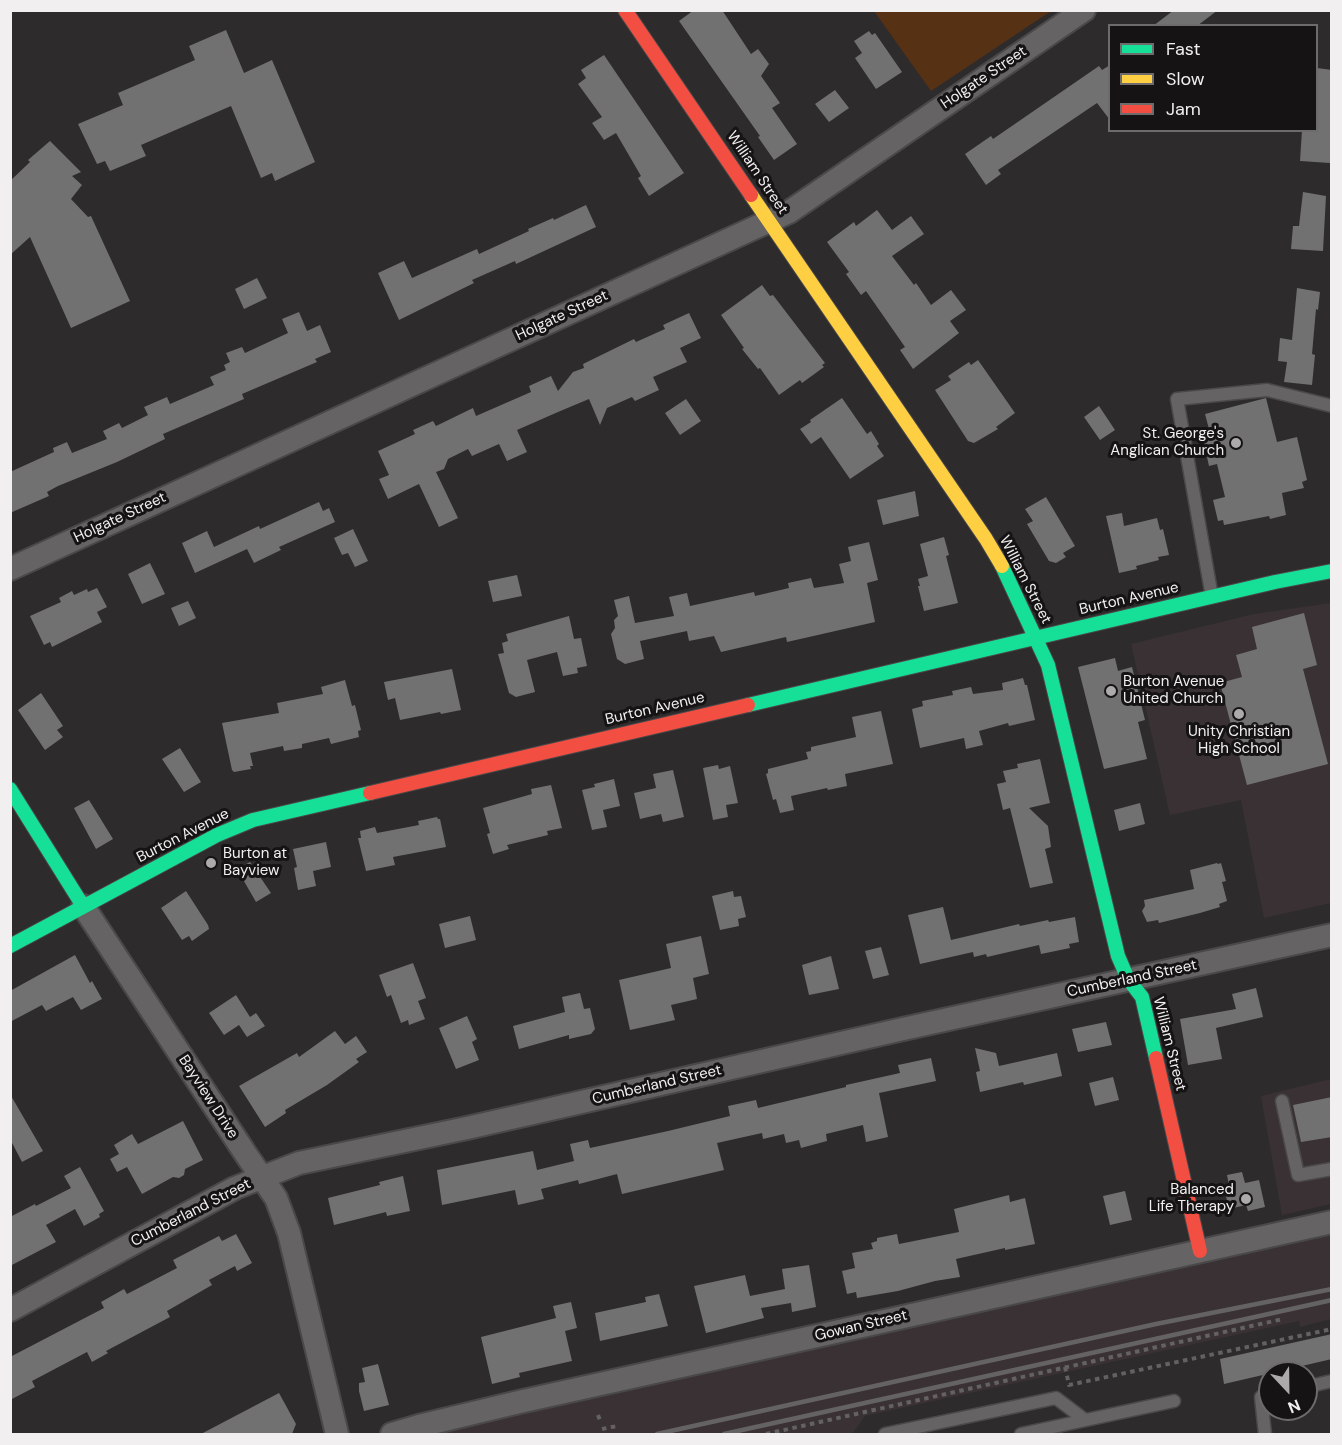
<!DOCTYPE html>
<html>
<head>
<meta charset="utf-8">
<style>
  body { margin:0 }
  #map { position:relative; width:1342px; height:1445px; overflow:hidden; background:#2d2b2c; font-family:"DM Sans",sans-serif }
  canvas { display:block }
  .frame { position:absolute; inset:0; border:12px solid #f2eff1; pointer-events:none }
  .legend { position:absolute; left:1108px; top:24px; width:210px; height:108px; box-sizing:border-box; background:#151314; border:2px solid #6d6b6c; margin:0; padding:8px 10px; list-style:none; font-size:18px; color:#f2eff1 }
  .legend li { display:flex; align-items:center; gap:12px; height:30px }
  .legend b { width:30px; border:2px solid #6d6b6c }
  .north { position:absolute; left:1258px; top:1361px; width:60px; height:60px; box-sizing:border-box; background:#151314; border:2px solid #6d6b6c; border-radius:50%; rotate:158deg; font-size:16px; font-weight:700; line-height:24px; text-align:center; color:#f2eff1 }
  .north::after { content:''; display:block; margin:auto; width:21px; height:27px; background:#adaaac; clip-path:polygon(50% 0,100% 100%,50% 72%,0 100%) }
</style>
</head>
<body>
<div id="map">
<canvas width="1342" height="1445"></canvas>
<div class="frame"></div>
<ul class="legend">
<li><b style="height:8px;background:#16e098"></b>Fast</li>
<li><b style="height:8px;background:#ffcf43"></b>Slow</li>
<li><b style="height:8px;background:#f24e42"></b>Jam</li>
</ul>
<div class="north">N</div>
</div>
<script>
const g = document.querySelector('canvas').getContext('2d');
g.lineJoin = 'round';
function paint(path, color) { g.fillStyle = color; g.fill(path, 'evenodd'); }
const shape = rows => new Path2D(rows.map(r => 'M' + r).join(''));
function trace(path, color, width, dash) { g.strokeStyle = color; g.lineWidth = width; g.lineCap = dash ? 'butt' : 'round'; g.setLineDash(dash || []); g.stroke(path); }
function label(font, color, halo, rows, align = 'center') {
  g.font = font + ' "DM Sans",sans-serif'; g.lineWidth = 6; g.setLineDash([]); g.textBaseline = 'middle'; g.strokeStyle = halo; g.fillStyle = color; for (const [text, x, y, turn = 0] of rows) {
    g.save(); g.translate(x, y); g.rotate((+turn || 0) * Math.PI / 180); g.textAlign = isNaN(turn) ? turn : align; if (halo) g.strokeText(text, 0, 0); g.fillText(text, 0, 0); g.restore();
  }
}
paint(shape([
  [1331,603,1331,903,1264,918,1241,800,1170,815,1131,644,1254,614],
  [1331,1079,1331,1204,1282,1215,1261,1096],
  [1331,1234,1331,1319,1300,1327,1299,1321,865,1416,852,1434,432,1434]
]), '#3a3135');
paint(shape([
  [874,11,1051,11,931,91]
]), '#573114');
paint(shape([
  [694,10,722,10,751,54,758,49,769,64,761,76,780,103,772,108,797,144,774,160,758,137,760,136,679,21],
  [1174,10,1218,10,1197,26,1153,26],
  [226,30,244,73,272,60,315,162,275,181,272,173,261,178,231,106,141,145,146,156,110,171,105,161,97,164,78,124,123,105,118,93,195,60,189,46],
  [869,31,872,35,875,33,902,72,876,89,855,58,862,53,854,41],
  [604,55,684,173,649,196,638,178,641,176,616,133,604,140,592,123,602,117,578,84,586,78,581,70],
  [1110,65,1110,120,1097,103,998,170,1001,174,986,185,965,154,991,136,993,139,1099,66,1102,70],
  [1317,68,1332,70,1330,163,1300,161,1302,130,1317,130],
  [835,90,849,108,829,122,815,104],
  [50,141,81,172,72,176,82,185,71,199,88,217,91,216,130,301,71,328,30,237,10,255,10,181,30,162,28,160],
  [1303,192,1326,196,1323,251,1291,249,1293,226,1299,226],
  [586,205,596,227,516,264,515,261,472,280,474,283,399,320,378,273,404,261,412,278,477,249,479,254,529,231,528,229,553,218,554,220],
  [877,210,892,230,911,216,924,234,892,256,914,285,916,283,931,305,951,290,966,310,950,321,959,333,913,369,900,350,905,347,866,291,861,295,846,274,849,272,827,242,854,222,856,226],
  [257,278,267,298,244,309,235,289],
  [762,285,770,296,773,295,825,363,822,365,824,367,802,383,800,380,779,395,760,368,758,369,742,349,744,348,721,315],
  [1297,288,1320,292,1318,310,1316,309,1312,354,1315,355,1312,385,1284,382,1287,362,1278,361,1280,338,1292,340],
  [299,312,307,331,320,325,331,352,315,359,317,362,242,394,244,399,163,434,165,439,117,462,58,486,47,492,49,496,10,513,10,472,54,452,53,448,67,442,72,453,107,439,103,431,119,423,122,428,148,415,144,407,167,397,170,404,214,385,210,377,226,370,224,365,230,362,226,353,242,347,245,353,288,333,282,319],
  [689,313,701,338,680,348,687,362,653,377,659,390,635,401,632,397,607,408,600,425,589,399,558,412,517,430,527,452,507,461,499,444,472,456,468,449,448,459,444,469,436,472,458,518,439,527,419,484,388,499,379,479,389,475,378,451,415,434,413,430,433,421,436,426,473,408,476,416,531,392,529,386,551,376,558,391,573,372,584,368,583,364,634,339,636,342,665,329,663,325],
  [978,360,1015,413,996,427,998,429,974,443,968,441,935,390,951,380,948,376,969,362,971,365],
  [842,398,867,434,871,431,879,444,877,446,884,456,850,479,821,437,811,444,800,429,811,422,810,420],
  [1266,398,1277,442,1297,437,1307,480,1302,482,1304,488,1282,493,1286,515,1270,519,1269,516,1224,525,1223,520,1218,521,1213,500,1225,497,1217,464,1209,466,1201,430,1209,429,1205,414],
  [686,399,701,421,680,435,665,413],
  [1099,406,1115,430,1100,440,1084,417],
  [915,491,919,516,883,525,877,500],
  [1046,497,1075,546,1063,553,1066,557,1056,563,1049,561,1027,524,1033,521,1025,509],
  [319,502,323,511,329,508,335,522,279,547,281,550,254,563,247,549,195,573,182,543,207,531,214,547,259,526,260,529],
  [1122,513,1124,526,1157,518,1160,530,1163,529,1169,555,1158,557,1159,560,1136,566,1137,569,1119,573,1106,516],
  [353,529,368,561,355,567,348,553,342,555,334,538],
  [944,537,949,555,946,556,958,603,924,611,918,586,920,586,918,579,928,576,920,544],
  [869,542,878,580,867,583,875,622,787,642,786,637,721,652,714,636,689,641,687,631,640,641,644,659,625,664,617,659,611,634,615,628,614,620,618,616,614,600,629,596,635,623,674,616,669,597,687,593,690,606,754,592,755,596,789,588,788,583,811,578,814,588,844,583,839,564,851,561,848,547],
  [150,563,165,594,142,604,128,574],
  [517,575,522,596,493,602,488,581],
  [97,588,107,607,97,612,102,622,52,647,50,642,44,645,30,616,61,602,59,598,72,591,74,595,87,589,88,592],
  [188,601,196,618,179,626,171,608],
  [1304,613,1317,665,1303,669,1328,764,1247,785,1220,683,1242,677,1236,655,1257,649,1252,627],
  [569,616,574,639,581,638,587,666,577,668,578,673,563,676,557,652,527,660,535,692,516,697,509,693,498,654,504,653,502,643,508,641,506,634],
  [1115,658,1118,671,1132,667,1145,720,1138,722,1147,759,1104,769,1078,667],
  [452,669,461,710,441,714,440,712,400,720,395,698,388,700,384,682],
  [1023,678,1025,685,1027,685,1035,720,1009,726,1008,723,979,731,983,745,966,749,964,738,920,748,912,709,923,706,922,701,953,695,952,691,971,687,973,694,1003,690,1002,683],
  [345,680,352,706,355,705,361,730,358,731,359,737,331,744,329,738,302,744,302,748,284,751,283,746,250,753,253,766,250,766,251,769,234,772,232,770,222,723,279,713,277,703,323,694,321,687],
  [41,693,63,726,57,730,63,737,45,750,18,710],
  [881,711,893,764,845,774,847,786,828,790,827,788,791,796,794,810,780,813,776,799,773,800,766,774,768,773,768,769,808,759,806,752,811,751,811,747,856,737,852,717],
  [180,748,201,782,184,792,162,759],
  [1040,759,1050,803,1029,808,1048,826,1051,847,1045,849,1053,883,1030,888,1010,808,1003,810,997,784,1006,782,1003,771,1018,768,1017,764],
  [718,765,719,769,730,766,738,803,726,805,728,817,713,820,703,768],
  [673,770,684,817,663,822,661,814,640,819,634,793,656,788,653,774],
  [614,779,620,806,603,810,607,827,592,830,582,790,595,787,594,784],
  [551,785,562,828,547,831,548,835,507,845,509,849,493,854,487,834,490,833,483,808,532,794,531,789],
  [89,800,113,839,96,849,74,808],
  [1140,803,1145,824,1119,831,1114,810],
  [437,817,438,819,440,819,446,847,393,857,395,865,366,871,358,838,361,838,360,831,375,827,377,833,419,825,418,821],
  [326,842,331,867,313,871,316,886,298,890,294,868,297,867,293,849],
  [250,862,271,893,256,902,237,869],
  [1217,863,1218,864,1221,863,1226,881,1222,882,1227,901,1219,904,1220,907,1200,913,1159,923,1158,920,1147,922,1142,911,1145,906,1144,900,1194,889,1190,870],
  [186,891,208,925,209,929,192,941,189,936,182,940,161,908],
  [733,891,734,897,741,896,746,917,738,919,739,926,720,930,712,896],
  [943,907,951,940,1019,924,1020,926,1048,920,1049,922,1075,917,1079,942,1069,944,1070,948,1041,954,1039,945,987,957,986,954,974,957,973,952,920,964,908,915],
  [470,916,476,940,445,948,439,924],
  [701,936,709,974,693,978,697,999,671,1005,675,1020,630,1030,619,980,671,968,666,944],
  [881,947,889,975,873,979,865,951],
  [75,955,90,983,92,981,102,999,81,1010,73,997,46,1011,42,1005,10,1022,10,991],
  [831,956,839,989,809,995,802,965],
  [413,963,426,998,418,1001,425,1019,409,1025,408,1020,401,1023,391,995,387,997,379,975],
  [1256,988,1263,1017,1216,1028,1222,1059,1188,1065,1180,1019,1236,1009,1232,994],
  [580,993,584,1009,590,1008,595,1029,591,1034,569,1039,569,1035,519,1049,513,1026,565,1012,562,997],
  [236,995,250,1017,256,1013,265,1026,247,1037,239,1025,224,1035,209,1013],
  [467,1016,477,1039,472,1042,479,1060,456,1069,439,1028],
  [1106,1022,1112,1045,1078,1052,1072,1029],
  [335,1031,345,1044,356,1036,367,1052,356,1059,359,1062,327,1085,285,1110,286,1113,265,1127,239,1086,297,1053,299,1057],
  [975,1048,996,1053,999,1066,1057,1053,1062,1076,1024,1085,1023,1082,980,1092,976,1072,980,1071],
  [931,1058,936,1081,879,1093,888,1137,866,1142,863,1125,826,1134,827,1141,801,1148,799,1140,786,1143,784,1134,763,1139,762,1133,717,1143,724,1170,622,1194,617,1174,579,1184,578,1180,541,1189,544,1199,518,1205,515,1190,442,1205,437,1170,533,1151,537,1170,574,1161,570,1144,588,1140,590,1148,668,1131,730,1116,728,1106,756,1100,758,1108,846,1087,846,1085,900,1073,898,1065],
  [1113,1077,1119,1100,1095,1106,1089,1083],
  [10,1094,43,1151,22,1162,10,1139],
  [1332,1097,1332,1137,1301,1142,1293,1105],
  [183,1121,203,1160,185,1169,184,1175,179,1178,173,1177,142,1194,127,1167,117,1172,110,1159,119,1154,114,1145,132,1134,138,1144],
  [80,1167,104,1211,99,1214,100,1217,84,1226,75,1209,46,1225,56,1242,10,1266,10,1217,35,1204,36,1206,71,1188,64,1176],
  [1242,1172,1245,1183,1259,1180,1265,1207,1248,1211,1246,1205,1229,1209,1225,1192,1230,1190,1227,1175],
  [403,1176,410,1211,387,1216,386,1212,334,1225,328,1198,380,1185,379,1182],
  [1125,1191,1132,1220,1110,1225,1103,1196],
  [1009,1195,1010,1202,1025,1198,1035,1244,1005,1250,1005,1248,956,1259,960,1277,935,1281,898,1291,857,1298,856,1292,847,1294,842,1271,855,1268,852,1253,873,1249,871,1243,877,1241,877,1238,897,1234,899,1244,959,1232,954,1209],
  [236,1234,252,1263,237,1271,235,1266,209,1280,212,1285,167,1311,170,1317,106,1351,108,1353,92,1362,87,1352,32,1381,35,1387,10,1400,10,1357,104,1308,101,1302,124,1289,127,1294,177,1268,173,1260,219,1236,222,1241],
  [809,1265,816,1307,792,1312,791,1303,761,1308,764,1318,706,1333,694,1286,745,1275,750,1296,785,1289,782,1269],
  [659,1294,668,1326,600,1341,595,1313,646,1302,645,1297],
  [571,1302,577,1328,565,1331,572,1361,519,1373,520,1377,492,1384,481,1337,556,1318,553,1306],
  [1332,1334,1332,1359,1224,1384,1220,1359],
  [378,1364,389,1405,364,1411,359,1391,359,1383,365,1382,362,1368],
  [279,1393,296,1424,292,1434,201,1434]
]), '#727172');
const lane = shape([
  [1212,597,1177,399,1267,390,1332,406],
  [1282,1101,1298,1175,1332,1169],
  [1306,1387,1332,1381],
  [885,1434,1056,1398,1085,1420],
  [1021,1434,1174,1401],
  [1265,1434,1261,1397,1270,1395]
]);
const street = shape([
  [10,569,789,212,1084,10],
  [83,906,245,1153,276,1198,289,1233,337,1434],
  [10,1310,235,1188,299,1163,467,1128,903,1029,1332,935],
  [392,1434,419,1426,519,1402,1332,1222]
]);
const fast = shape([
  [1002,566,1048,665,1118,956,1128,979,1142,997,1156,1058],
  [748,705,1275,582,1332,571],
  [10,789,83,906],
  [10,946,217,835,253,820,370,793]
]);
const slow = shape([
  [751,195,986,539,1002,566]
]);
const jam = shape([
  [625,10,751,195],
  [370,793,748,705],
  [1156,1058,1200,1251]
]);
trace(lane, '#4a4849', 15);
trace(street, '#4a4849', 26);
trace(fast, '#4a4849', 16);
trace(slow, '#4a4849', 16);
trace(jam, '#4a4849', 16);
trace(shape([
  [1065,1367,1069,1385,1332,1329],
  [598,1415,601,1423],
  [602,1429,617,1426],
  [766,1434,1283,1319]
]), '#636162', 4, [4.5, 4.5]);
trace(lane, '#656364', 12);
trace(street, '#656364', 22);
trace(fast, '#16e098', 14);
trace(slow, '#ffcf43', 14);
trace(jam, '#f24e42', 14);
trace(shape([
  [657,1434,1156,1324,1332,1289],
  [724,1434,1332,1300]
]), '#646263', 4.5);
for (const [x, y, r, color] of [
  [1236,443,6,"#adaaac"],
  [1111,691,6,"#adaaac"],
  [1239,714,6,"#adaaac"],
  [211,863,6,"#adaaac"],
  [1246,1199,6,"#adaaac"]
]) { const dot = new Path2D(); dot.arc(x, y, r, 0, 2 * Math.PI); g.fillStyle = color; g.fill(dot); trace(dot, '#151314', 2); }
label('15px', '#f2eff1', '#151314', [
  ["Holgate Street",984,78,-34],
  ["William Street",757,173,56],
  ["Holgate Street",562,316,-25],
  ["Holgate Street",120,518,-25],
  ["William Street",1025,580,63],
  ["Burton Avenue",1129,599,-13],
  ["Burton Avenue",655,709,-13],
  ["Burton Avenue",183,836,-27],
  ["Cumberland Street",1132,979,-12],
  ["William Street",1169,1044,76],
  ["Cumberland Street",657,1085,-13],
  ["Bayview Drive",208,1097,57],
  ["Cumberland Street",191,1213,-27],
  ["Gowan Street",861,1326,-13]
]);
label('15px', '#f2eff1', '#151314', [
  ["St. George's",1224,434],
  ["Anglican Church",1224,451],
  ["Burton Avenue",1123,682,"left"],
  ["United Church",1123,699,"left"],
  ["Unity Christian",1239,732,"center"],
  ["High School",1239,749,"center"],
  ["Burton at",223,854,"left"],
  ["Bayview",223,871,"left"],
  ["Balanced",1234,1190],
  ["Life Therapy",1234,1207]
], 'right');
</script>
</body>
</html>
